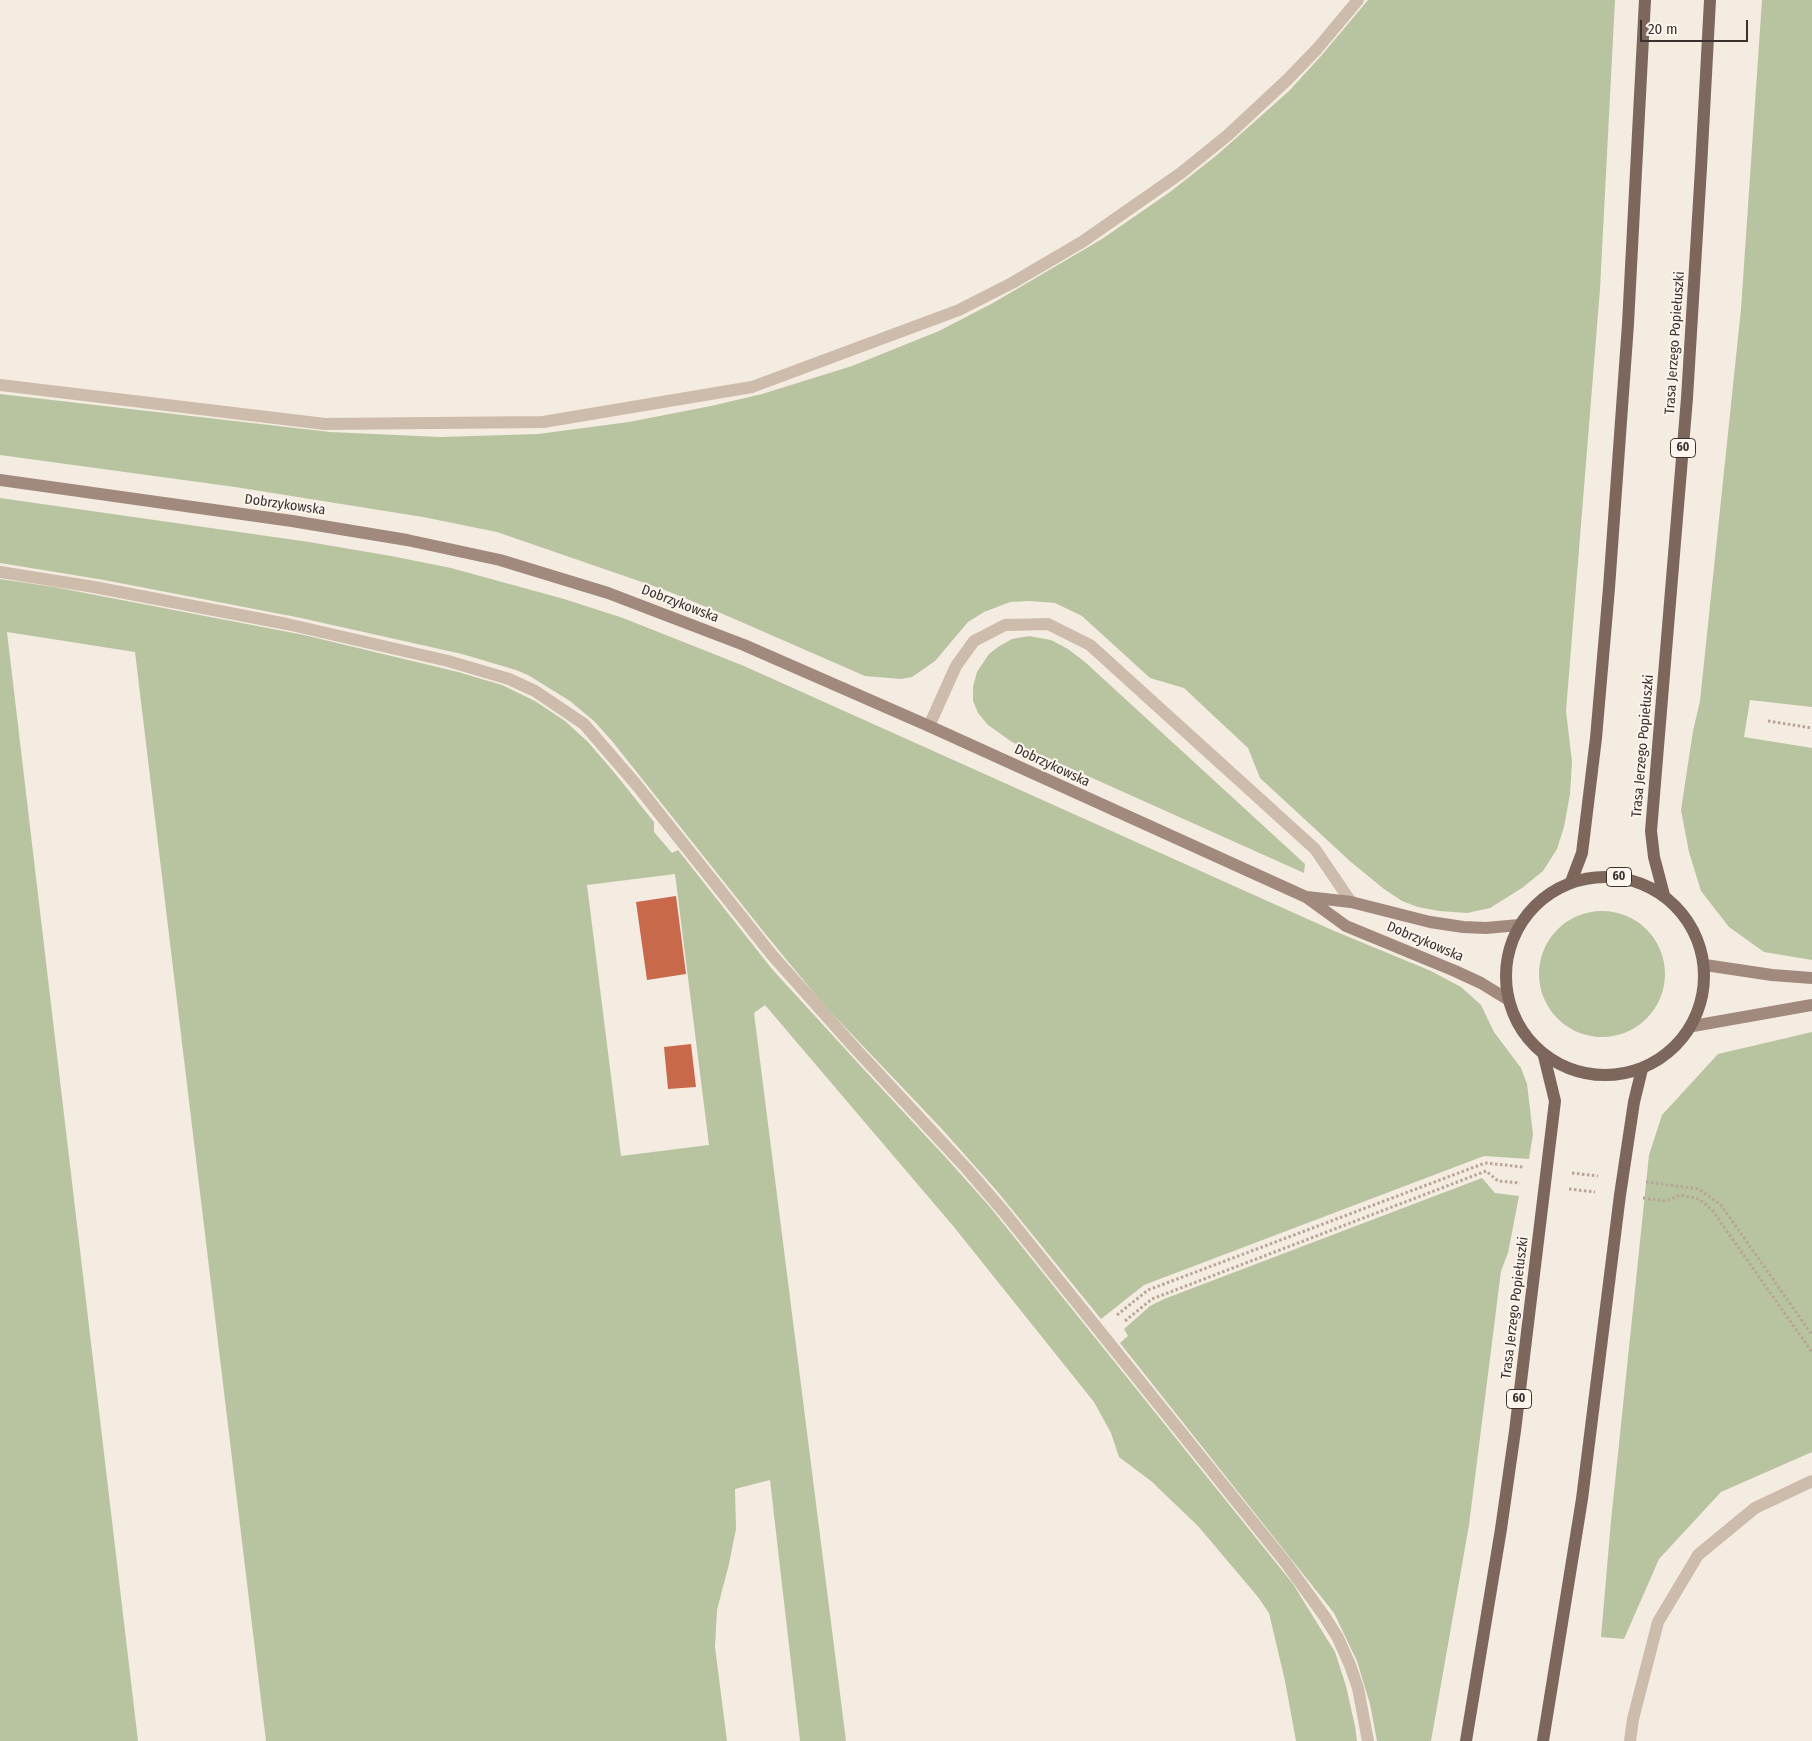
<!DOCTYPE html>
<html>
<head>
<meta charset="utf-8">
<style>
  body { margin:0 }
  #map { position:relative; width:1812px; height:1741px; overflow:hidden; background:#f4ebe1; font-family:"Fira Sans Condensed",sans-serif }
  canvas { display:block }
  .scale { position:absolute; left:1640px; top:20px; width:108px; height:22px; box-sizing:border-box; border:2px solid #3b302b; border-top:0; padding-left:6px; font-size:15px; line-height:18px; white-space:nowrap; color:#3b302b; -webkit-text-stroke:4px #fbf5ee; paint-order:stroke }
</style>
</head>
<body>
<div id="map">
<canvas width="1812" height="1741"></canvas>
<div class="scale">20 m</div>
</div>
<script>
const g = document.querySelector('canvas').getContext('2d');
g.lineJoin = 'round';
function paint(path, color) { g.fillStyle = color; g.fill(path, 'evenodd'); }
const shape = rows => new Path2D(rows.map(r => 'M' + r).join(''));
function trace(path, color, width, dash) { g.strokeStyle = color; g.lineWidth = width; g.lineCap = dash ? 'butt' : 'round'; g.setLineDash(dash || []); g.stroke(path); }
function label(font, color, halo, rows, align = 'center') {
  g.font = font + ' "Fira Sans Condensed",sans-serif'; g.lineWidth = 4; g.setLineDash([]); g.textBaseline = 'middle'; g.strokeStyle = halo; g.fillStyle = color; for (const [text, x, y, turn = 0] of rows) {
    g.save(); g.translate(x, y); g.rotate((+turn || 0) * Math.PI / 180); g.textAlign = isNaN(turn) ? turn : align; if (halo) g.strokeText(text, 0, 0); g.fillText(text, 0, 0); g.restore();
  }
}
paint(shape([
  [1368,0,1615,0,1600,289,1566,711,1572,762,1570,794,1564,827,1557,849,1543,871,1522,888,1490,908,1467,913,1439,911,1418,907,1402,901,1384,889,1351,862,1260,778,1248,748,1184,688,1150,678,1082,616,1055,603,1029,601,1010,602,984,612,968,622,935,661,912,677,901,679,865,676,716,611,665,590,497,532,423,517,235,487,0,455,0,394,330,432,440,437,538,434,629,422,711,406,762,394,852,366,939,331,993,303,1102,239,1170,192,1217,155,1289,91,1321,56],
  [1762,0,1812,0,1812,707,1750,700,1744,737,1812,748,1812,960,1764,952,1729,927,1701,891,1689,852,1681,810,1693,731,1700,701,1741,309],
  [0,498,309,542,391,556,451,568,564,599,623,618,744,666,1332,930,1431,971,1461,987,1481,1005,1494,1032,1521,1068,1527,1084,1533,1134,1529,1159,1484,1156,1144,1285,1101,1319,997,1191,941,1128,823,1004,767,936,612,741,594,721,570,701,528,675,516,670,462,654,301,618,104,580,0,563],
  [0,579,54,587,304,635,458,672,502,685,535,701,565,721,588,742,613,771,654,822,654,832,672,853,678,850,772,969,857,1062,949,1161,990,1207,1293,1584,1335,1652,1346,1686,1355,1726,1357,1741,1296,1741,1285,1681,1269,1613,1258,1597,1198,1526,1151,1481,1119,1457,1111,1433,1094,1402,954,1227,765,1005,754,1013,846,1741,800,1741,770,1480,735,1489,736,1529,729,1564,717,1610,715,1647,727,1741,266,1741,135,652,7,632,138,1741,0,1741],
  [675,874,709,1145,621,1156,587,885],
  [1029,636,1051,640,1068,649,1085,662,1305,864,1304,873,1012,742,988,725,978,713,973,701,973,687,977,672,989,654,998,647,1012,639],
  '1539 974a63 63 0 1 1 126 0a63 63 0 1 1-126 0Z',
  [1812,1032,1812,1452,1721,1492,1659,1559,1624,1639,1601,1637,1611,1521,1649,1155,1662,1115,1718,1054],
  [1482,1178,1495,1193,1519,1196,1508,1253,1501,1271,1469,1525,1431,1741,1377,1741,1370,1704,1357,1661,1334,1613,1120,1343,1128,1336,1124,1329,1150,1306,1164,1299]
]), '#b8c4a0');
paint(shape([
  [676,896,686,974,647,980,636,902],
  [691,1044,696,1087,668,1089,664,1047]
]), '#c8694b');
trace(shape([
  [1768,721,1812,728],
  [1572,1173,1598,1176],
  [1646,1182,1699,1189,1721,1205,1812,1335],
  [1569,1189,1595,1192],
  [1643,1198,1666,1201,1680,1195,1699,1199,1712,1210,1812,1352],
  [1117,1315,1148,1290,1485,1163,1523,1167],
  [1125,1321,1152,1299,1486,1171,1498,1181,1520,1183]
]), '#b9a596', 3, [2.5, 2.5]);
trace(shape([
  [0,385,325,424,543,422,752,387,959,310,1012,283,1082,242,1181,173,1228,135,1287,80,1317,49,1358,0],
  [0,572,94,587,287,624,448,661,509,679,535,691,584,724,635,783,772,955,853,1046,967,1169,1004,1212,1286,1563,1325,1617,1338,1638,1350,1665,1358,1688,1368,1741],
  [929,726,956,666,974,641,1005,625,1048,624,1090,645,1315,849,1351,902],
  [1630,1741,1633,1719,1658,1622,1698,1555,1755,1508,1812,1481]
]), '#cdbbac', 12);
trace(shape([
  [0,480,292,521,407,540,500,560,608,593,744,645,929,726,1306,897,1346,926,1455,971,1481,983,1507,999],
  [1307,897,1351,902,1430,922,1463,927,1486,928,1519,925],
  [1705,965,1772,975,1812,978],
  [1693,1026,1812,1005]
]), '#a18a7d', 12);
trace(shape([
  '1506 976a99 99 0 1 1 198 0a99 99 0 1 1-198 0Z',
  [1571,882,1582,853,1596,738,1609,588,1628,324,1645,0],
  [1664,895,1654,857,1651,831,1687,398,1701,168,1710,0],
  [1466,1741,1501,1529,1515,1431,1555,1101,1544,1056],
  [1543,1741,1582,1499,1620,1195,1634,1102,1642,1069]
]), '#7d675c', 12);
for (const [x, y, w] of [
  [1683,448,25],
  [1619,877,25],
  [1519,1399,25]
]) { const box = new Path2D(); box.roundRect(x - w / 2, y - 9.5, w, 19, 4); g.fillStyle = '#fbf5ee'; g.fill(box); trace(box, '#3b302b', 1); }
label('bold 12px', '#3b302b', null, [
  ["60",1683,448],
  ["60",1619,877],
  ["60",1519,1399]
]);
label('14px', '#3b302b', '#fbf5ee', [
  ["Trasa Jerzego Popiełuszki",1675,343,-86],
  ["Dobrzykowska",285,505,8],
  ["Dobrzykowska",680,604,21],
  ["Trasa Jerzego Popiełuszki",1643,746,-85],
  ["Dobrzykowska",1052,766,25],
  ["Dobrzykowska",1425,942,23],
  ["Trasa Jerzego Popiełuszki",1515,1308,-83]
]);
</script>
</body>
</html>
